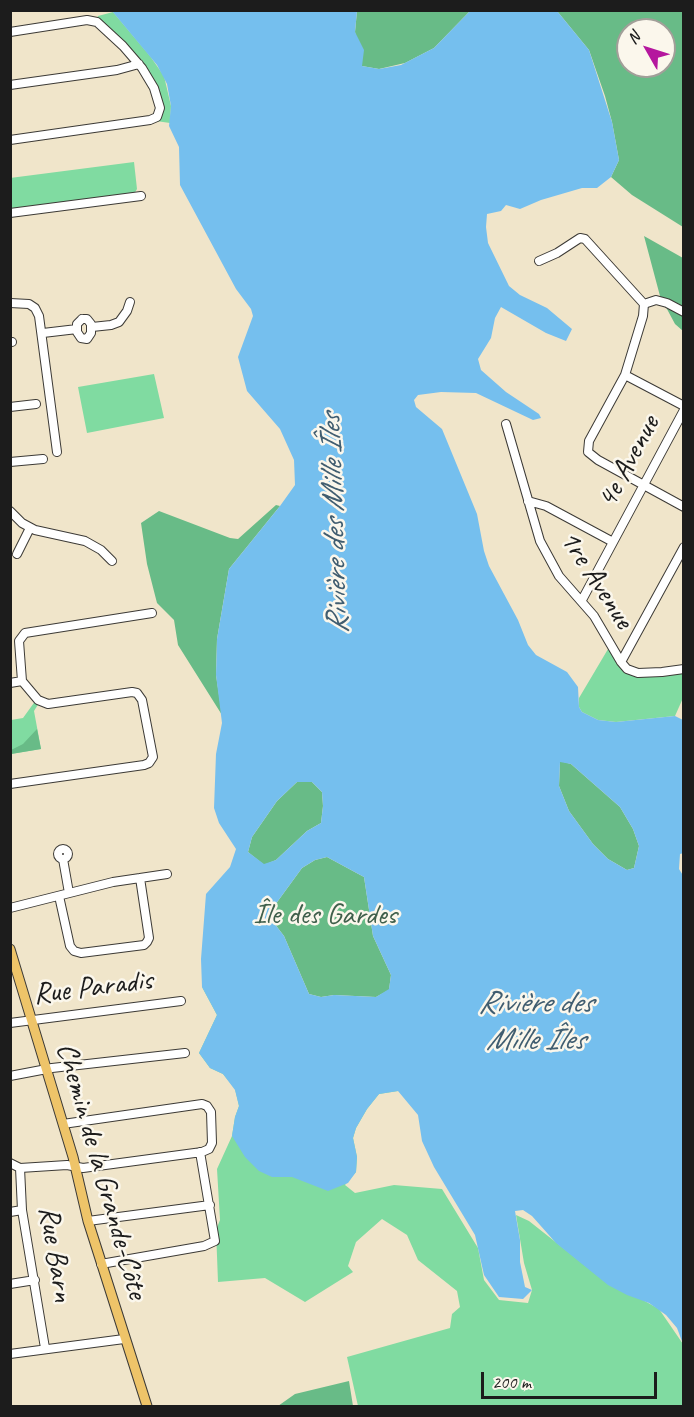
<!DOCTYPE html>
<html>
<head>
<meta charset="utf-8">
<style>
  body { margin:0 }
  #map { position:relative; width:694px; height:1417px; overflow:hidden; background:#f0e5ca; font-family:Caveat,sans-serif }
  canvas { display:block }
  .frame { position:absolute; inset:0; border:12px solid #1c1c1c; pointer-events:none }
  .north { position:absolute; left:616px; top:18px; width:60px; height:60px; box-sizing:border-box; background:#fbf7ec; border:2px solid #a29f99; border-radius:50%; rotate:309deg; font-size:16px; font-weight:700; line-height:24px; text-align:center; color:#1c1c1c }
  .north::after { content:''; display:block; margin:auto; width:21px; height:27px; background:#b5179e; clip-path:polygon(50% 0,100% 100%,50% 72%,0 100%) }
  .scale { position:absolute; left:481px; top:1372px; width:176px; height:27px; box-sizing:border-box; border:3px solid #1c1c1c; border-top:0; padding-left:8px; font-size:18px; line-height:21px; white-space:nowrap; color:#1c1c1c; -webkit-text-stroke:4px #fbf7ec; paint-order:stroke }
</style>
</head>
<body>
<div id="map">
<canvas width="694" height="1417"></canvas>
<div class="frame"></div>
<div class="north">N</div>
<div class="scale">200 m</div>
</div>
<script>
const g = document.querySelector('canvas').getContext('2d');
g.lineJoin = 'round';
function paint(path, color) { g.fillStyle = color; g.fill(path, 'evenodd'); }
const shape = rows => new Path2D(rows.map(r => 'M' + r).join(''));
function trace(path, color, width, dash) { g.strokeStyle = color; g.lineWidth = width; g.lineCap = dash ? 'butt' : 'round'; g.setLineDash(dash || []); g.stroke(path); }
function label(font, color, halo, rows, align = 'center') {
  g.font = font + ' Caveat,sans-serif'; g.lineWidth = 5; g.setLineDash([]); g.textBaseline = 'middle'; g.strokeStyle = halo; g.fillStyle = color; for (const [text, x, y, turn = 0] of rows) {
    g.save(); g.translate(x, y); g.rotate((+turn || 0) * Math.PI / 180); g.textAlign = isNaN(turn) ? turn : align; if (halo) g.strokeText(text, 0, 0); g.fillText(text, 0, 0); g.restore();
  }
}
paint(shape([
  [113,12,150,56,164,76,171,106,170,123,156,121,156,87,97,19,98,16],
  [134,162,137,189,134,194,11,209,10,178],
  [154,374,164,418,87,433,78,387],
  [611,644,621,662,638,673,683,669,683,698,675,716,616,722,598,720,582,712,579,707,579,698],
  [36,700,39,703,34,711,41,749,11,754,11,720,23,718],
  [202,987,398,1091,379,1094,367,1109,356,1128,353,1138,357,1157,356,1172,345,1185,355,1193,394,1185,442,1189,478,1248,484,1280,499,1300,528,1303,532,1290,524,1263,516,1215,529,1221,596,1274,659,1309,683,1344,683,1406,358,1406,347,1357,450,1328,452,1314,460,1307,457,1291,418,1260,407,1235,382,1219,356,1242,348,1266,353,1272,305,1302,265,1278,218,1282,216,1230,220,1220,217,1169,232,1136,235,1117,239,1106,235,1089,223,1074,210,1068,199,1053,217,1015]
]), '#80dba1');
paint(shape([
  [357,11,470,11,434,48,405,63,379,69,362,66,355,32],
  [557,11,683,11,683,227,632,195,611,177,619,160,612,122,605,96,589,50],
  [628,30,664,30,664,66,628,66],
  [644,236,683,258,683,331,675,324,660,296],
  [276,505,280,506,229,569,217,639,216,675,222,715,178,645,174,620,157,603,147,564,141,523,159,511,230,538,238,539],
  [37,729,41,749,11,754,11,750,23,744],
  [560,761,571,764,620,807,633,829,639,846,634,868,627,870,608,859,593,844,569,811,559,786],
  [297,782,312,782,322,792,323,806,321,823,307,831,276,860,264,865,248,852,252,837,277,801],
  [327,857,364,877,373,936,391,975,389,990,376,997,334,995,321,997,309,994,284,936,274,923,275,905,302,868,315,860],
  [349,1381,353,1406,278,1406,295,1394]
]), '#68bb87');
paint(shape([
  [112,11,357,11,355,32,364,50,362,66,379,69,401,65,434,48,470,11,557,11,589,50,612,122,619,160,611,177,597,188,582,188,541,200,520,209,506,205,501,211,487,214,486,227,488,243,509,286,520,295,547,308,572,329,566,341,546,333,501,307,495,318,491,338,478,359,481,370,506,392,539,414,541,418,533,420,476,393,441,392,418,395,414,400,416,407,442,429,477,514,484,551,489,566,518,620,528,645,536,655,567,672,578,687,579,707,582,712,598,720,616,722,675,716,683,720,684,853,680,854,679,869,684,877,683,1344,677,1328,666,1315,649,1303,627,1295,608,1285,556,1243,532,1216,523,1210,515,1211,520,1240,520,1262,525,1287,532,1290,523,1299,499,1297,484,1275,475,1235,434,1167,422,1141,418,1115,398,1091,379,1094,367,1109,356,1128,353,1138,357,1157,356,1172,348,1183,328,1191,292,1177,272,1177,259,1171,245,1157,232,1136,235,1117,239,1106,235,1090,223,1074,210,1068,199,1053,217,1015,202,987,201,959,206,894,230,867,236,849,219,823,214,808,216,754,222,723,216,675,217,639,229,569,280,506,295,485,294,460,280,429,247,391,238,357,253,316,251,309,236,289,180,185,179,147,169,126,171,106,167,84,157,65],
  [560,762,571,764,620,807,633,829,639,846,634,868,627,870,608,859,593,844,569,811,559,786],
  [297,782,312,782,322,792,323,806,321,823,307,831,276,860,264,864,248,852,252,837,277,801],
  [327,857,364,877,373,936,391,975,389,989,376,997,334,995,321,997,309,994,284,936,274,923,275,905,302,868,315,860]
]), '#75bfee');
const minor = shape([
  [10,32,87,20,97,22,123,46,142,68,154,88,160,108,157,117,150,120,10,140],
  [10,85,117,70,139,64],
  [10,213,141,196],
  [539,261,557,253,580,238,585,239,644,304],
  [10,303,29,304,35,308,39,316,57,452],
  [644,304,643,316,625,375,589,441,588,452,598,460,684,507],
  [644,304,656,300,667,303,684,312],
  [82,319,87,319,91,324,91,333,87,339,81,338,77,332,77,324,82,319],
  [92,327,111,325,119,322,127,311,130,302],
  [43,333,77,329],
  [10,342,12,342],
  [625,375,684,406],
  [10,407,36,404],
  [506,424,540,541,559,576,594,616,621,662,627,669,638,673,662,672,684,669],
  [10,462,43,459],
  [528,501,546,506,613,542],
  [10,511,22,523,35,530,85,541,101,550,112,561],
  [17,554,30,528],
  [582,600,684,410],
  [621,662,684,547],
  [22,681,19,641,25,633,152,613],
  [10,683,22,681],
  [10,784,144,765,149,763,153,757,142,700,137,693,132,692,48,704,38,700,22,681],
  '58 854a5 5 0 1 1 10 0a5 5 0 1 1-10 0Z',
  [63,859,69,893],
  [59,896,70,946,74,951,81,953,144,945,147,942,149,938,140,878],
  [10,908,113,882,167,874],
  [10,1023,181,1001],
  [10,1076,52,1068,185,1053],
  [10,1163,20,1168,67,1165,83,1168,202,1152,209,1149,212,1143,211,1112,207,1106,202,1104,63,1124],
  [20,1168,22,1210,45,1348],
  [10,1212,22,1210],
  [88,1221,210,1205],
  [101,1264,204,1246,215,1241,200,1152],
  [10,1284,35,1280],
  [10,1354,124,1339]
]);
const major = shape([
  [10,949,73,1157,88,1221,147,1406]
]);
trace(minor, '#3c3a36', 10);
trace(major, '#3c3a36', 11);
trace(minor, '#fff', 8);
trace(major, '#eec469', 9);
label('30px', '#1c1c1c', '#fbf7ec', [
  ["4e Avenue",629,462,-62],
  ["1re Avenue",596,580,57],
  ["Rue Paradis",93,988,-7],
  ["Chemin de la Grande-Côte",101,1171,74],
  ["Rue Barn",55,1254,81]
]);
label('30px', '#3f5f4b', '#fbf7ec', [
  ["Île des Gardes",325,915]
]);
label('italic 32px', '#405d70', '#fbf7ec', [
  ["Rivière des Mille Îles",335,524,-92],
  ["Rivière des",535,1004],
  ["Mille Îles",535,1041]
]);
</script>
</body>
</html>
